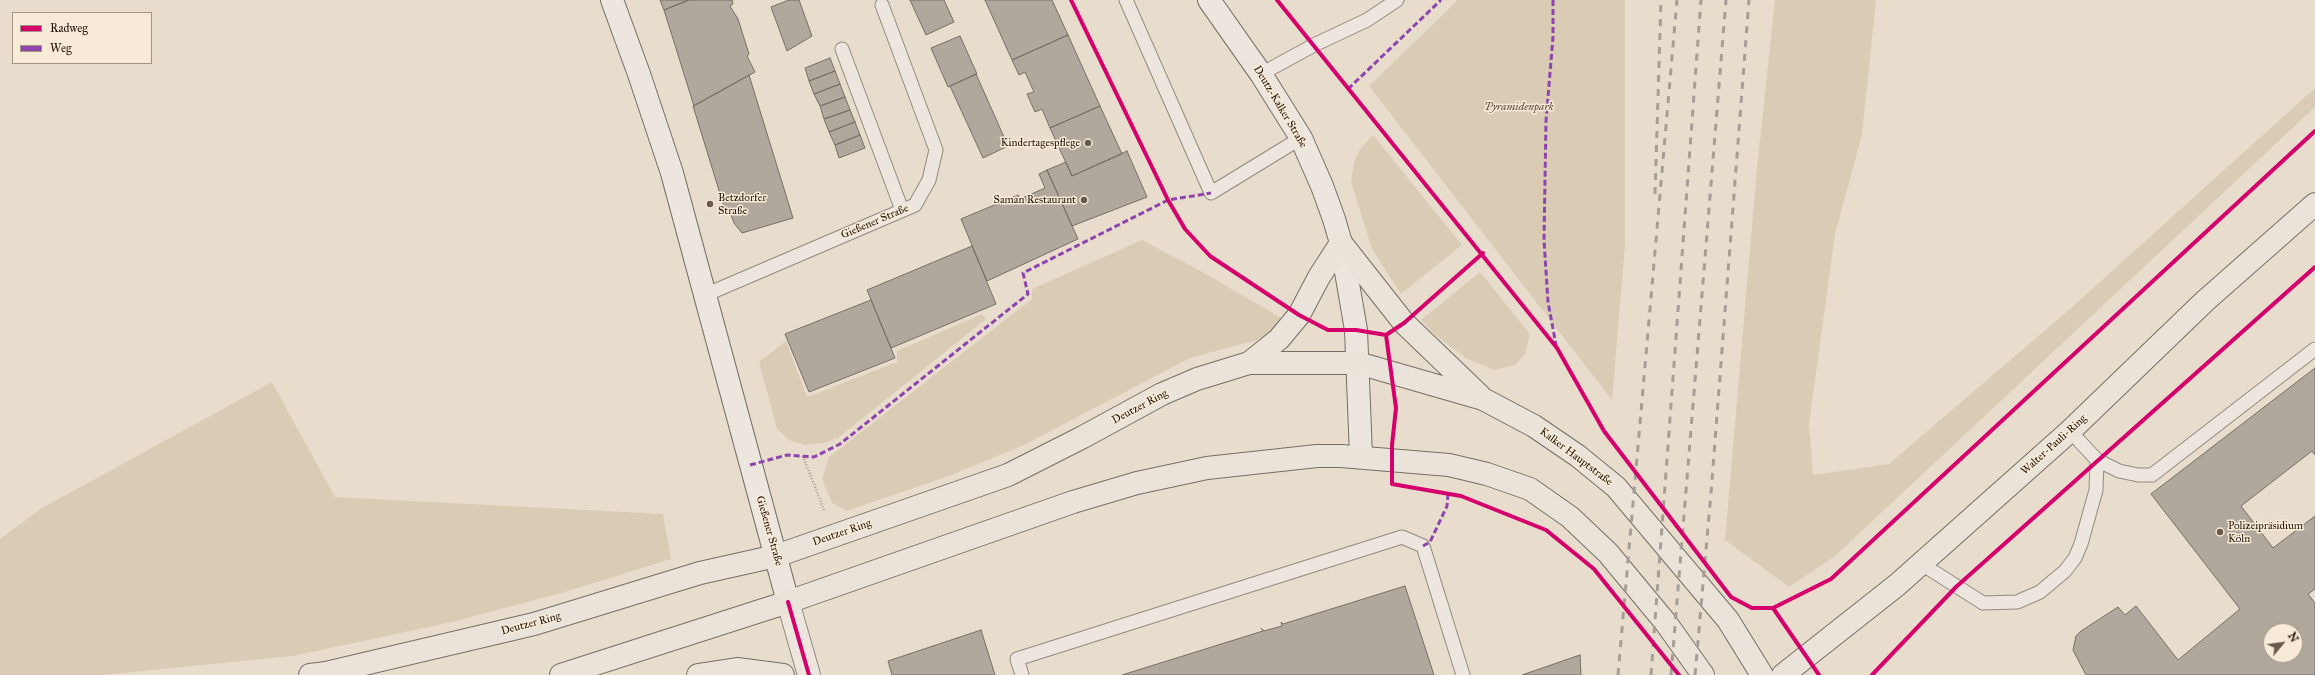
<!DOCTYPE html>
<html>
<head>
<meta charset="utf-8">
<style>
  body { margin:0 }
  #map { position:relative; width:2315px; height:675px; overflow:hidden; background:#e8ddcd; font-family:"IM FELL Great Primer",serif }
  canvas { display:block }
  .legend { position:absolute; left:12px; top:12px; width:140px; height:52px; box-sizing:border-box; background:#f7ebd7; border:1px solid #a19584; margin:0; padding:5px 7px; list-style:none; font-size:12px; color:#211307 }
  .legend li { display:flex; align-items:center; gap:8px; height:20px }
  .legend b { width:20px; border:1px solid #a19584 }
  .north { position:absolute; left:2263px; top:623px; width:40px; height:40px; box-sizing:border-box; background:#f7ebd7; border:1px solid #a19584; border-radius:50%; rotate:61deg; font-size:11px; font-weight:700; line-height:16px; text-align:center; color:#211307 }
  .north::after { content:''; display:block; margin:auto; width:14px; height:18px; background:#675a4c; clip-path:polygon(50% 0,100% 100%,50% 72%,0 100%) }
</style>
</head>
<body>
<div id="map">
<canvas width="2315" height="675"></canvas>
<ul class="legend">
<li><b style="height:5px;background:#d6006c"></b>Radweg</li>
<li><b style="height:5px;background:#8e44ad"></b>Weg</li>
</ul>
<div class="north">N</div>
</div>
<script>
const g = document.querySelector('canvas').getContext('2d');
g.lineJoin = 'round';
function paint(path, color) { g.fillStyle = color; g.fill(path, 'evenodd'); }
const shape = rows => new Path2D(rows.map(r => 'M' + r).join(''));
function trace(path, color, width, dash) { g.strokeStyle = color; g.lineWidth = width; g.lineCap = dash ? 'butt' : 'round'; g.setLineDash(dash || []); g.stroke(path); }
function label(font, color, halo, rows, align = 'center') {
  g.font = font + ' "IM FELL Great Primer",serif'; g.lineWidth = 3; g.setLineDash([]); g.textBaseline = 'middle'; g.strokeStyle = halo; g.fillStyle = color; for (const [text, x, y, turn = 0] of rows) {
    g.save(); g.translate(x, y); g.rotate((+turn || 0) * Math.PI / 180); g.textAlign = isNaN(turn) ? turn : align; if (halo) g.strokeText(text, 0, 0); g.fillText(text, 0, 0); g.restore();
  }
}
paint(shape([
  [1458,0,1625,0,1625,245,1612,400,1369,86],
  [1775,0,1876,0,1862,135,1835,234,1809,424,1813,475,1889,464,2070,309,2315,88,2315,107,1835,556,1789,587,1725,540,1757,168],
  [1373,135,1462,245,1401,294,1372,249,1351,182,1354,162,1361,148],
  [1142,240,1206,274,1283,319,1273,330,1257,340,1190,358,1024,445,949,476,846,511,832,503,822,479,829,457,1032,299,1032,289],
  [1480,272,1530,334,1525,354,1515,365,1494,370,1466,358,1436,336,1421,320],
  [982,314,986,319,838,438,823,443,805,445,789,440,777,429,759,362,786,341,807,397,897,362,897,351],
  [272,382,335,497,663,514,671,559,565,592,452,622,293,656,103,675,0,675,0,539,42,508]
]), '#dacbb5');
const building = shape([
  [660,0,689,0,664,10,660,0],
  [689,0,732,0,733,4,730,6,738,19,749,54,747,56,755,72,694,106,664,10,689,0],
  [789,0,799,0,812,36,787,51,771,7,789,0],
  [910,0,944,0,954,22,926,35,910,0],
  [985,0,1052,0,1068,35,1012,60,985,0],
  [1068,35,1100,106,1050,128,1042,109,1035,112,1027,94,1034,92,1025,72,1019,75,1012,60,1068,35],
  [960,36,977,74,948,87,931,48,960,36],
  [830,58,835,71,809,81,805,68,830,58],
  [835,71,840,84,814,94,809,81,835,71],
  [976,74,1008,146,983,158,950,86,976,74],
  [749,75,793,218,742,233,734,223,730,212,726,213,693,106,749,75],
  [840,84,845,97,820,106,814,94,840,84],
  [845,97,850,110,824,119,820,106,845,97],
  [1100,106,1122,154,1072,176,1050,128,1100,106],
  [850,110,855,122,829,132,824,119,850,110],
  [855,122,860,135,835,145,829,132,855,122],
  [860,135,865,148,839,158,835,145,860,135],
  [1127,151,1147,197,1072,226,1047,170,1066,162,1072,176,1127,151],
  [1047,170,1078,239,987,281,961,219,1018,195,1020,199,1045,188,1039,174,1047,170],
  [972,246,996,304,891,348,867,290,972,246],
  [871,300,895,358,809,392,785,334,871,300],
  [2315,368,2315,455,2312,451,2241,506,2273,548,2315,516,2315,589,2308,594,2315,603,2315,675,2086,675,2073,650,2076,636,2081,631,2118,607,2125,615,2136,606,2178,660,2240,609,2151,494,2315,368],
  [2271,631,2295,631,2295,655,2271,655,2271,631],
  [1405,586,1434,675,1122,675,1263,631,1261,628,1264,631,1282,626,1281,622,1283,624,1405,586],
  [981,630,995,675,892,675,888,661,981,630],
  [1580,655,1581,675,1522,675,1580,655]
]);
paint(building, '#b0a89c');
trace(building, '#766e64', 1);
const lane = shape([
  [1126,0,1211,193,1301,138],
  [842,49,902,210],
  [1261,74,1314,45,1367,20,1397,0],
  [705,295,915,205,929,180,936,150,882,5],
  [2070,431,2097,460,2119,471,2138,475,2152,475,2315,349],
  [1920,563,1983,603,2017,602,2040,592,2065,571,2075,558,2081,544,2096,490,2097,460],
  [1022,675,1017,659,1402,537,1423,546,1463,675]
]);
const street = shape([
  [788,602,809,675]
]);
const secondary = shape([
  [612,0,639,74,672,173,788,602],
  [1209,0,1261,74,1301,138,1322,186,1334,219,1341,243,1356,330,1361,456]
]);
const primary = shape([
  [1249,363,1279,339,1299,315,1319,277,1341,243,1404,323,1480,396],
  [310,675,326,673,534,624,700,573,776,556,1008,475,1083,437,1162,394,1197,379,1249,363,1358,363,1483,399,1534,426,1578,456,1616,487,1728,620,1762,675],
  [561,675,788,602,1073,502,1137,483,1207,468,1317,456,1341,456,1449,465,1487,474,1530,489,1570,517,1608,553,1666,623,1703,675],
  [698,675,737,669,783,675],
  [1783,675,1897,585,2070,431,2205,301,2315,204]
]);
trace(lane, '#928a7f', 15);
trace(street, '#928a7f', 24);
trace(secondary, '#766e64', 24);
trace(primary, '#766e64', 24);
trace(shape([
  [803,456,824,510]
]), '#a49e97', 2.5, [1, 2]);
trace(lane, '#ece6de', 13);
trace(street, '#ece6de', 22);
trace(secondary, '#ece6de', 22);
trace(primary, '#e9e3d9', 22);
trace(shape([
  [1655,194,1661,0],
  [1618,675,1677,0],
  [1651,675,1701,0],
  [1671,675,1726,0],
  [1695,675,1711,493,1749,0]
]), '#a49e97', 3, [7, 7]);
trace(shape([
  [1553,0,1553,37,1546,121,1544,240,1548,302,1556,345],
  [1348,89,1441,0],
  [750,465,787,455,814,457,840,444,1028,294,1023,273,1168,200,1211,193],
  [1423,546,1430,542,1447,506,1448,494]
]), '#8e44ad', 3, [6, 3]);
trace(shape([
  [1071,0,1168,200,1185,229,1210,256,1299,315,1328,330,1356,330,1386,335,1404,323,1483,253],
  [1277,0,1557,348,1604,431,1731,597,1752,608,1773,608,1831,579,2315,131],
  [1386,335,1396,408,1392,445,1392,484,1461,496,1546,530,1594,569,1679,675],
  [788,602,809,675],
  [1773,608,1819,675],
  [1872,675,1956,587,2315,267]
]), '#d6006c', 4);
for (const [x, y, r, color] of [
  [1088,143,4,"#675a4c"],
  [1084,200,4,"#675a4c"],
  [710,204,4,"#675a4c"],
  [2220,532,4,"#675a4c"]
]) { const dot = new Path2D(); dot.arc(x, y, r, 0, 2 * Math.PI); g.fillStyle = color; g.fill(dot); trace(dot, '#f7ebd7', 1.5); }
label('11px', '#211307', '#f7ebd7', [
  ["Deutz-Kalker Straße",1280,107,59],
  ["Gießener Straße",875,222,-23],
  ["Deutzer Ring",1140,407,-28],
  ["Walter-Pauli-Ring",2054,445,-42],
  ["Kalker Hauptstraße",1576,457,37],
  ["Gießener Straße",769,531,74],
  ["Deutzer Ring",842,533,-19],
  ["Deutzer Ring",531,624,-15]
]);
label('italic 11px', '#5e4e3d', '#f7ebd7', [
  ["Pyramidenpark",1519,107]
]);
label('11px', '#211307', '#f7ebd7', [
  ["Kindertagespflege",1080,143],
  ["Betzdorfer",718,198,"left"],
  ["Straße",718,211,"left"],
  ["Saman Restaurant",1076,200],
  ["Polizeipräsidium",2228,526,"left"],
  ["Köln",2228,539,"left"]
], 'right');
</script>
</body>
</html>
